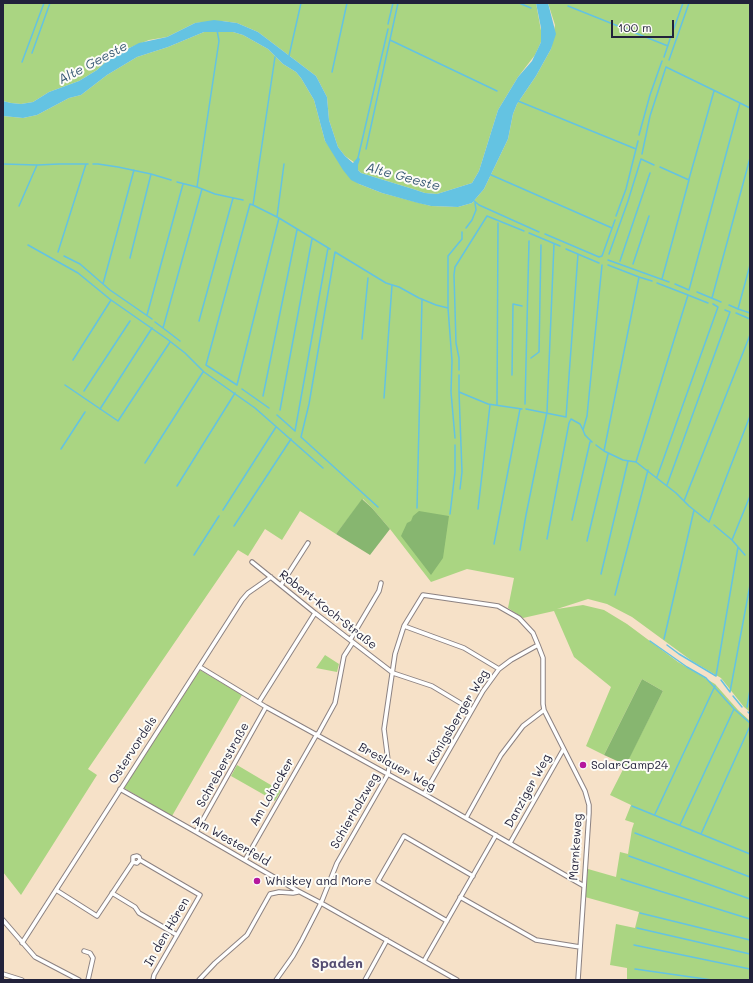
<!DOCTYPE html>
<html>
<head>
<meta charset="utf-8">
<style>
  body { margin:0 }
  #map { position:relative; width:753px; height:983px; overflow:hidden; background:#f6e1c8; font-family:Mali,sans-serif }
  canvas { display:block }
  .frame { position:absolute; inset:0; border:4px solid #22223b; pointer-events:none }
  .scale { position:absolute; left:611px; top:20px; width:63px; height:18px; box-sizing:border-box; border:2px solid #22223b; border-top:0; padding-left:5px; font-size:12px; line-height:14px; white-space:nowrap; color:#22223b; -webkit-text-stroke:3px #fdfcf7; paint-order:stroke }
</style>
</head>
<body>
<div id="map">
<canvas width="753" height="983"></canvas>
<div class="frame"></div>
<div class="scale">100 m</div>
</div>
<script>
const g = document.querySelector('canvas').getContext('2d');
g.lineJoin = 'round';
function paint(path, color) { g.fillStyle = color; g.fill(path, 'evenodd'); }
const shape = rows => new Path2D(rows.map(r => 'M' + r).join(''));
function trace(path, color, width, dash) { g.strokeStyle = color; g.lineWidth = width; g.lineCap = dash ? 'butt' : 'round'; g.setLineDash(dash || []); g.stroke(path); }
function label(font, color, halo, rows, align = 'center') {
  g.font = font + ' Mali,sans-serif'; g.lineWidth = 4; g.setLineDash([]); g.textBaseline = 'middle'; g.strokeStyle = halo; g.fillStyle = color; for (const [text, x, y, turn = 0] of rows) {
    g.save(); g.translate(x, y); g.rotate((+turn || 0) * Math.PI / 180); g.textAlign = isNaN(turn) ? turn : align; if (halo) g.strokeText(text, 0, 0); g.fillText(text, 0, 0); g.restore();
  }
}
paint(shape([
  [3,3,536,3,542,36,541,42,535,55,518,77,498,110,479,171,472,183,437,194,425,193,413,189,361,173,358,170,358,165,345,156,338,147,329,120,327,97,316,76,258,32,237,23,222,21,195,23,167,37,149,40,129,48,110,58,97,70,79,81,49,92,33,102,21,104,11,103,3,101],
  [548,3,750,3,750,712,744,707,721,678,692,661,632,617,607,604,588,599,557,609,583,605,604,610,627,624,678,662,715,684,738,710,750,721,750,980,627,980,627,968,610,965,616,924,635,928,639,912,585,897,588,869,616,877,620,852,628,854,632,829,634,823,625,820,631,805,610,795,663,691,642,679,604,755,586,746,611,687,574,657,554,611,523,618,508,608,514,578,467,569,431,582,390,529,372,508,363,499,336,534,300,511,282,540,265,529,248,556,238,550,88,769,97,775,21,895,3,872,3,116,23,118,37,115,69,98,81,95,107,75,137,57,168,47,204,32,233,32,243,35,268,49,283,64,296,72,301,78,314,100,325,141,359,184,382,193,431,206,458,207,472,203,484,189,508,139,513,114,517,104,536,76,551,49,555,25],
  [325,655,339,664,337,672,316,668],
  [200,670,242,695,172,816,124,788],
  [237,765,281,791,275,801,231,776]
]), '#aad582');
paint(shape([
  [362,499,372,508,390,529,370,555,336,534],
  [419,511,449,516,443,558,431,575,401,536,407,523,411,521,413,516],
  [642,679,663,691,626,765,604,755]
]), '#87b670');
paint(shape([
  [536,3,548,3,556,34,551,49,536,76,517,104,513,114,508,139,484,189,472,203,458,207,431,206,418,203,382,193,359,184,351,180,343,170,325,141,314,100,301,78,296,72,283,64,268,49,243,35,233,32,204,32,168,47,137,57,107,75,81,95,69,98,37,115,23,118,3,116,3,101,11,103,21,104,33,102,49,92,79,81,97,70,110,58,139,43,167,37,195,23,214,20,222,21,237,23,258,32,316,76,327,97,329,120,338,147,345,156,353,163,358,157,360,159,358,165,358,170,361,173,413,189,425,193,437,194,472,183,479,171,498,110,518,77,532,61,541,42,541,28]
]), '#64c3e2');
trace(shape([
  [519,3,531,8],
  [568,6,668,46],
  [388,24,393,3],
  [217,30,219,41,197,187,215,194,243,200],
  [673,31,683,3],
  [390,40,497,91],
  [32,53,50,3],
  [289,56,301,3],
  [275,57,253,205,279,218,330,249],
  [664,57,671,36],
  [669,60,689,3],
  [22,62,44,3],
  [332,72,347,3],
  [518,101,636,149,626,189,616,216],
  [639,135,650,95,662,61],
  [366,149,398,3],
  [636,149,638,141],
  [642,154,650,116,666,67,740,103],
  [358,158,388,29],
  [3,164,37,165],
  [93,164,98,164,118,167,151,174],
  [660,167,689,180,662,279],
  [489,174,612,228],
  [689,179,714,91],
  [177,182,197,187],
  [473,200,479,205,539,232],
  [253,205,250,204,206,365,237,385,279,218],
  [19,206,37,165,59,164,88,164],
  [277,217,284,164],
  [466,228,472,220,476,210,475,203],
  [529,233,560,246],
  [545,234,599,257,602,256,615,220],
  [28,245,78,273,111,300,167,339,185,353,204,372,255,408,323,468],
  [566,249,599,263],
  [58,252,86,164],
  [609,254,628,201,641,159,654,165],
  [64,256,80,264,110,290,152,319],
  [130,258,151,174,171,180],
  [608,260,669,282],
  [620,261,650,173],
  [633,264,649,216],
  [750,265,738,309,750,313],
  [639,277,652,281],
  [103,284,134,170],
  [675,284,689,290,740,103,750,108],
  [697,292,721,302],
  [688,295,708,303],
  [712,298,750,158],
  [729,305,738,309],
  [448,308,452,361,451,392,455,438],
  [736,313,750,319],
  [147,315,183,184],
  [199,321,233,198],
  [155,322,163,328],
  [362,339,368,278],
  [180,341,163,328,202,189],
  [531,358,539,352,541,245],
  [73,360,111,300],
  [459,370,459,358,456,343,454,275,455,267,487,216,524,231],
  [459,375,459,392,488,404,522,409],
  [512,375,513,304,522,306],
  [65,385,118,421,170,342],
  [242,389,269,408],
  [84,391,130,321],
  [459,392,462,472,460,489],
  [263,396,297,230],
  [384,398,392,285],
  [525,404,529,241],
  [497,405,498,223],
  [100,409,152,328],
  [526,409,566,417,578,254],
  [280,410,312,239],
  [277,415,295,431,328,248],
  [592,442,585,435,583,430,587,416,602,265],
  [596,445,604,451,639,277,608,265],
  [61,449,85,412],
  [604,451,623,460,636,462,688,295,657,283],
  [636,462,676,493,689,506,709,522,750,416],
  [145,463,203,372],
  [657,477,718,307,713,304],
  [667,485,730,312,725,310],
  [177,486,235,393],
  [684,501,750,335],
  [378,507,301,437,309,404,335,252,386,283,399,287,419,298,436,305,448,308,448,256,462,239,462,232],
  [417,508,422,299],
  [478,509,490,405],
  [223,510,276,427],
  [450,514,455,472,455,445],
  [572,520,590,442],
  [714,525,732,540,750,496],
  [234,526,291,439],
  [547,539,569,423,571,419,580,424,583,430],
  [732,540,745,555],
  [587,541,608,454],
  [494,544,520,409],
  [520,550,526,515,547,412,554,244],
  [194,555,219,516],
  [750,558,750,560],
  [601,574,628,461],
  [615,595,648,470],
  [664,639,694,510],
  [650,641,687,667,706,678,734,709,750,723],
  [667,645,679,654,716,676,738,547],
  [721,680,730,692,750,585],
  [733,696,742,707],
  [747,707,750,690],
  [748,712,750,714],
  [632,806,750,854],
  [655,814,715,686],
  [680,825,734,709],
  [635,833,750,877],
  [701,834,750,726],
  [629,856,750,899],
  [621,879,750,919],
  [640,913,750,940],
  [637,928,750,954],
  [634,945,750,969],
  [635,969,712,980]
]), '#64c3e2', 1.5);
const minor = shape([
  [252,562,315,613,393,673,432,686,472,710],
  [281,585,308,543],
  [404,626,464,648,499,669],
  [350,640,379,591,381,583],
  [200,667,266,707,424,794,584,886],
  [259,702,315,613],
  [318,734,335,703,344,656,353,642],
  [120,789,196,832,298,891,321,903,457,980],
  [424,794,483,691,499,669,511,660,538,645],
  [466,818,501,755,523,726,544,710],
  [196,832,266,707],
  [510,843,563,750],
  [140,860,200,895,154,975,153,980],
  [245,860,317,734],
  [56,890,97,916,133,862,133,857,137,856,139,857,140,860,137,863,133,862],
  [112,893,135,907,139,913,177,935],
  [460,897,536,940,580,947],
  [3,920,35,957,79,980],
  [447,921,378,881,404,836,473,876],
  [22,943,242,600,248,593,271,577],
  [84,951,90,953,93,958,88,980],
  [424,961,496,835],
  [3,974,22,980],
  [199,980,215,963,247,935,270,894,279,892,293,893,298,892],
  [276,980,293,956,302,940,321,903,337,863,388,774,389,768,384,729,395,654,404,626,423,595,498,606,519,618,533,633,538,645,543,658,543,704,544,710,585,791,589,805,589,813,578,980],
  [365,980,387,940]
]);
trace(minor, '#8c8282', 5.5);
trace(minor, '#fff', 3.5);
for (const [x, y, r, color] of [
  [583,765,4,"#b5179e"],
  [257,881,4,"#b5179e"]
]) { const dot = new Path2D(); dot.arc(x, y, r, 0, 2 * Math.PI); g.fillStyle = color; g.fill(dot); trace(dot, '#fdfcf7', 1.5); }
label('12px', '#22223b', '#fdfcf7', [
  ["Robert-Koch-Straße",328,610,38],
  ["Königsberger Weg",458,717,-59],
  ["Ostervordels",133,750,-57],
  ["Schreberstraße",223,765,-61],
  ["Breslauer Weg",397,767,29],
  ["Danziger Weg",528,791,-61],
  ["Am Lohacker",272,792,-60],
  ["Schierholzweg",355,811,-60],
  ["Am Westerfeld",231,841,30],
  ["Marnkeweg",576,847,-86],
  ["In den Hören",167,932,-60]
]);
label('12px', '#22223b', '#fdfcf7', [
  ["SolarCamp24",591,765],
  ["Whiskey and More",265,881]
], 'left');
label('italic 13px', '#395a75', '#fdfcf7', [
  ["Alte Geeste",93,63,-28],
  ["Alte Geeste",403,177,15]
]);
label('bold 14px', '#554e73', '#fdfcf7', [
  ["Spaden",337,964]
]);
</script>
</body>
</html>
